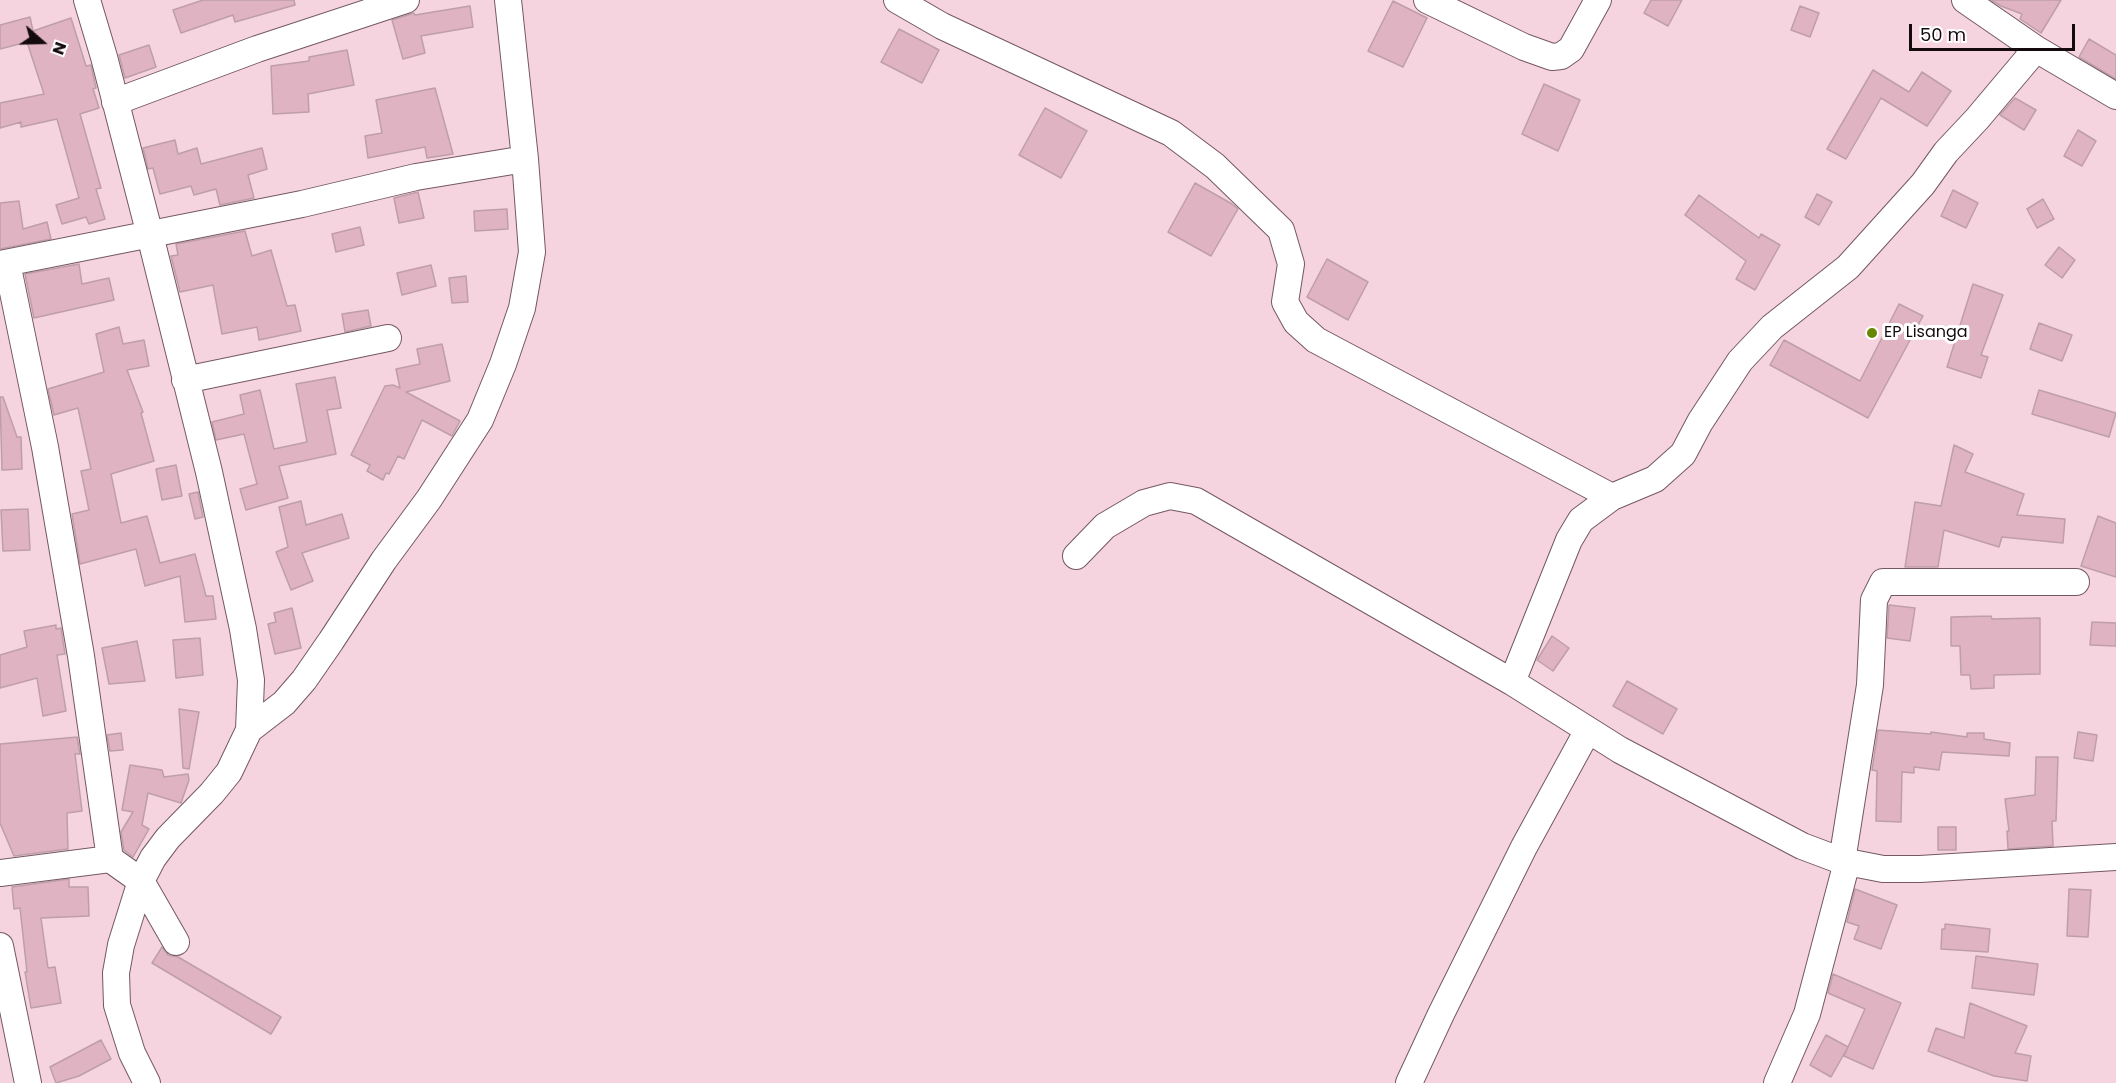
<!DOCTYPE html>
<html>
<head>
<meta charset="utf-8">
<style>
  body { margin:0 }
  #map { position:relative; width:2116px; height:1083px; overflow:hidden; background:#f6d4df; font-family:Poppins,sans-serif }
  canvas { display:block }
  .north { position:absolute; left:12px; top:12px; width:60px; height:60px; -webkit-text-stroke:4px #fff; paint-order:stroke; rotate:110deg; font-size:16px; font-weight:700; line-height:24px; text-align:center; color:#140a0e }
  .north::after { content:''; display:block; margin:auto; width:21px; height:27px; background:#140a0e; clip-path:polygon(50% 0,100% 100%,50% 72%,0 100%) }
  .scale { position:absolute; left:1909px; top:24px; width:166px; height:27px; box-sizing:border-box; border:3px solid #140a0e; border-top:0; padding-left:8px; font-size:18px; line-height:21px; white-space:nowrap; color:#140a0e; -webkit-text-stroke:4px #fff; paint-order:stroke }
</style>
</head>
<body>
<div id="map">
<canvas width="2116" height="1083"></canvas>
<div class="north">N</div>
<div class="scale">50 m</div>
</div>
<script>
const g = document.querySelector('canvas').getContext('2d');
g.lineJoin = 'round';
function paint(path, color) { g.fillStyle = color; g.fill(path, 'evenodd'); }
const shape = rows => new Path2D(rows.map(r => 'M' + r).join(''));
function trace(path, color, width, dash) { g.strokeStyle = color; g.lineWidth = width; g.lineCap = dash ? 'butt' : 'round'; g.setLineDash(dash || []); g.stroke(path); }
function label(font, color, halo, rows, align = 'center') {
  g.font = font + ' Poppins,sans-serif'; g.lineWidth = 6; g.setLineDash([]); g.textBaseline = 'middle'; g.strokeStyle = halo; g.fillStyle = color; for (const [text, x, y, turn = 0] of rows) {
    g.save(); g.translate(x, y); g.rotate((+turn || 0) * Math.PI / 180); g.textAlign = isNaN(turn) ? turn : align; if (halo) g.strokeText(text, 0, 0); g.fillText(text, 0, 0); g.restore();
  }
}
const building = shape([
  [203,0,294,0,295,5,235,22,233,15,181,33,173,10,203,0],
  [1651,0,1682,0,1668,26,1644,13,1651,0],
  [1991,0,2061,0,2041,33,2020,19,2022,14,2001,6,1991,0],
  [1393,1,1427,18,1403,67,1368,51,1393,1],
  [470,6,473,27,421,36,425,53,403,59,392,20,414,13,415,15,470,6],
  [1800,6,1819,13,1810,37,1791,30,1800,6],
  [30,17,33,31,71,18,86,66,91,65,96,88,93,89,99,108,80,114,101,188,96,189,105,219,89,224,86,217,62,224,56,205,79,198,57,119,21,127,21,122,0,128,0,103,44,94,27,42,0,49,0,25,30,17],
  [899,29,939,50,922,83,881,62,899,29],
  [2089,39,2116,55,2116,79,2079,57,2089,39],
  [149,45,156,67,125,78,119,55,149,45],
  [347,50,354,85,308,94,309,112,273,114,271,66,309,61,309,57,347,50],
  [1873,70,1909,92,1922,72,1951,91,1927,126,1881,98,1846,159,1827,149,1873,70],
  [1544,84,1580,100,1558,151,1522,134,1544,84],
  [435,88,453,154,427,158,425,147,368,158,365,136,382,133,376,100,435,88],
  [2015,98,2036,110,2024,130,2000,115,2015,98],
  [1045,108,1087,131,1061,178,1019,155,1045,108],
  [2078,130,2096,141,2082,166,2064,156,2078,130],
  [175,140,178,154,197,148,201,164,262,148,267,169,248,175,254,198,220,205,216,189,194,195,191,186,160,194,153,168,148,169,143,148,175,140],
  [1195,183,1232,204,1238,209,1211,256,1168,232,1195,183],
  [1953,190,1978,203,1966,228,1941,216,1953,190],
  [418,192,424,218,399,223,394,198,418,192],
  [1817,194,1832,202,1819,225,1805,217,1817,194],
  [1699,195,1759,238,1761,234,1780,245,1755,290,1736,279,1746,261,1685,215,1699,195],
  [2043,199,2054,219,2037,228,2027,209,2043,199],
  [19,201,23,229,47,222,51,239,0,249,0,203,19,201],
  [507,209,508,229,475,231,474,211,507,209],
  [360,227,364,245,336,252,332,234,360,227],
  [245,231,252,256,271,250,287,306,295,305,301,331,259,340,257,327,222,334,213,285,180,292,171,256,178,255,176,244,245,231],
  [2059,247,2075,260,2062,278,2045,265,2059,247],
  [1327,259,1368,282,1348,320,1307,297,1327,259],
  [79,264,82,284,109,278,114,300,34,318,25,274,79,264],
  [431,265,436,286,402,295,397,273,431,265],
  [466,276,468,302,452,303,449,278,466,276],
  [1973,284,2003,295,1981,355,1988,357,1981,378,1947,367,1973,284],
  [1899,304,1923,316,1868,418,1770,365,1784,340,1860,381,1899,304],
  [368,310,371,326,345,332,342,314,368,310],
  [2039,323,2072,335,2062,361,2030,349,2039,323],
  [119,327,123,344,144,340,149,366,127,370,143,412,141,413,154,461,111,474,121,523,147,516,160,563,195,554,206,596,213,596,216,619,185,622,180,576,145,586,136,549,80,564,72,514,89,510,81,471,91,469,78,408,54,415,48,389,104,372,96,334,119,327],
  [442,344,450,381,406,392,460,421,452,436,422,420,404,459,398,456,389,474,386,473,383,480,367,471,370,465,351,455,385,386,393,385,400,388,396,369,420,364,417,349,442,344],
  [335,377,341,408,327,410,336,454,279,466,288,498,246,510,240,489,257,484,244,434,216,440,212,422,244,414,240,395,260,390,274,449,307,442,296,384,335,377],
  [2039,390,2116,413,2109,437,2032,414,2039,390],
  [0,397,3,397,17,437,21,437,22,469,2,470,0,397],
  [1954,445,1973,454,1965,472,2024,494,2017,515,2065,519,2063,543,2002,537,1999,547,1944,530,1938,567,1905,567,1915,502,1941,506,1954,445],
  [176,465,182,496,162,500,156,469,176,465],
  [198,492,203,517,195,519,189,494,198,492],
  [301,501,306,525,342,514,349,538,302,553,313,581,291,590,276,552,288,547,279,507,301,501],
  [28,509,30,550,3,551,1,510,28,509],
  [2098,516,2116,523,2116,577,2081,566,2098,516],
  [1889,605,1915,608,1910,641,1887,638,1889,605],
  [292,608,301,648,275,654,268,624,276,622,274,613,292,608],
  [1991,616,1992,619,2040,618,2040,674,1994,675,1994,688,1971,689,1970,675,1961,675,1960,646,1951,646,1951,617,1991,616],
  [2092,622,2116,623,2116,646,2090,645,2092,622],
  [56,625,56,629,61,628,65,654,57,655,66,711,43,716,37,678,0,688,0,655,27,647,24,631,56,625],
  [1552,636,1569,648,1553,671,1537,660,1552,636],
  [200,638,203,675,176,678,173,640,200,638],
  [137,641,145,681,109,684,102,648,137,641],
  [1627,681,1677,709,1663,734,1613,706,1627,681],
  [179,709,199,712,189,769,183,768,179,709],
  [1878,730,1931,734,1931,732,1967,737,1967,733,1984,733,1984,739,2010,743,2009,756,1942,752,1939,770,1914,767,1914,773,1902,772,1901,822,1876,821,1877,771,1872,770,1878,730],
  [2078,732,2097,735,2093,761,2074,758,2078,732],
  [121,733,123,750,110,751,107,735,121,733],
  [77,737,80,754,75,754,82,811,67,813,68,849,14,856,0,823,0,744,77,737],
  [2036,757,2058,757,2056,821,2052,821,2053,846,2008,849,2007,831,2009,831,2005,799,2035,795,2036,757],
  [130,765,162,770,164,777,188,774,189,780,181,803,148,793,142,825,149,829,133,857,124,850,121,832,133,812,122,810,130,765],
  [1938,827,1956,827,1956,850,1938,850,1938,827],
  [69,879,69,887,88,887,89,916,41,918,48,968,55,967,61,1003,31,1008,25,972,27,972,20,908,14,909,12,887,69,879],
  [1855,889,1897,905,1881,949,1854,939,1859,926,1847,922,1855,889],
  [2069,889,2091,890,2088,937,2067,936,2069,889],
  [1945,924,1990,929,1988,952,1941,949,1942,929,1945,929,1945,924],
  [162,947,168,955,178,957,281,1017,271,1034,152,963,162,947],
  [1976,956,2038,964,2034,995,1972,988,1976,956],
  [1833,974,1901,1003,1873,1069,1844,1056,1865,1009,1828,993,1833,974],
  [1970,1003,2027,1026,2015,1053,2031,1056,2027,1081,1994,1076,1928,1051,1936,1028,1964,1038,1970,1003],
  [1826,1035,1848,1047,1831,1077,1810,1065,1826,1035],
  [101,1040,111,1059,79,1076,56,1083,50,1067,101,1040]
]);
paint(building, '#dfb3c2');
trace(building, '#be9ea9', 1.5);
const street = shape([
  [87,0,104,57,150,235,209,472,243,629,251,680,249,730,229,772,212,793,168,838,153,858,141,881,121,945,116,973,117,1005,132,1053,147,1083],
  [897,0,942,26,1171,133,1215,166,1281,230,1291,264,1285,302,1296,322,1316,340,1612,497],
  [1427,0,1524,47,1552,57,1561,56,1571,49,1598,0],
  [2036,49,2116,96],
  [115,102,257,49,406,0],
  [7,263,45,447,81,656,110,859],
  [0,264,302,204,416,177,525,159],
  [185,380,388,338],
  [1076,556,1105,526,1144,503,1170,496,1196,501,1512,682,1620,750,1802,846,1842,861,1883,869,1920,869,2116,857],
  [1512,682,1569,540,1581,520,1612,497,1655,479,1683,454,1700,422,1740,361,1772,327,1848,267,1923,184,1946,152,1977,119,2036,49,1965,0],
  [249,730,284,703,304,680,331,641,384,560,429,499,480,420,503,364,522,308,532,252,525,159,508,0],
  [1842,861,1870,685,1874,600,1883,582,2076,582],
  [0,873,110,859,141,881,176,942],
  [0,946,28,1083],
  [1409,1083,1441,1014,1524,847,1588,730],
  [1777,1083,1807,1014,1847,862]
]);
trace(street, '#745862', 28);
trace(street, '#fff', 26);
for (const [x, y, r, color] of [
  [1872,333,6,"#688700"]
]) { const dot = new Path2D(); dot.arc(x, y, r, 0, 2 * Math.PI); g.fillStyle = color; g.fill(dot); trace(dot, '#fff', 2); }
label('16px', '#140a0e', '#fff', [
  ["EP Lisanga",1884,333]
], 'left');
</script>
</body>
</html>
